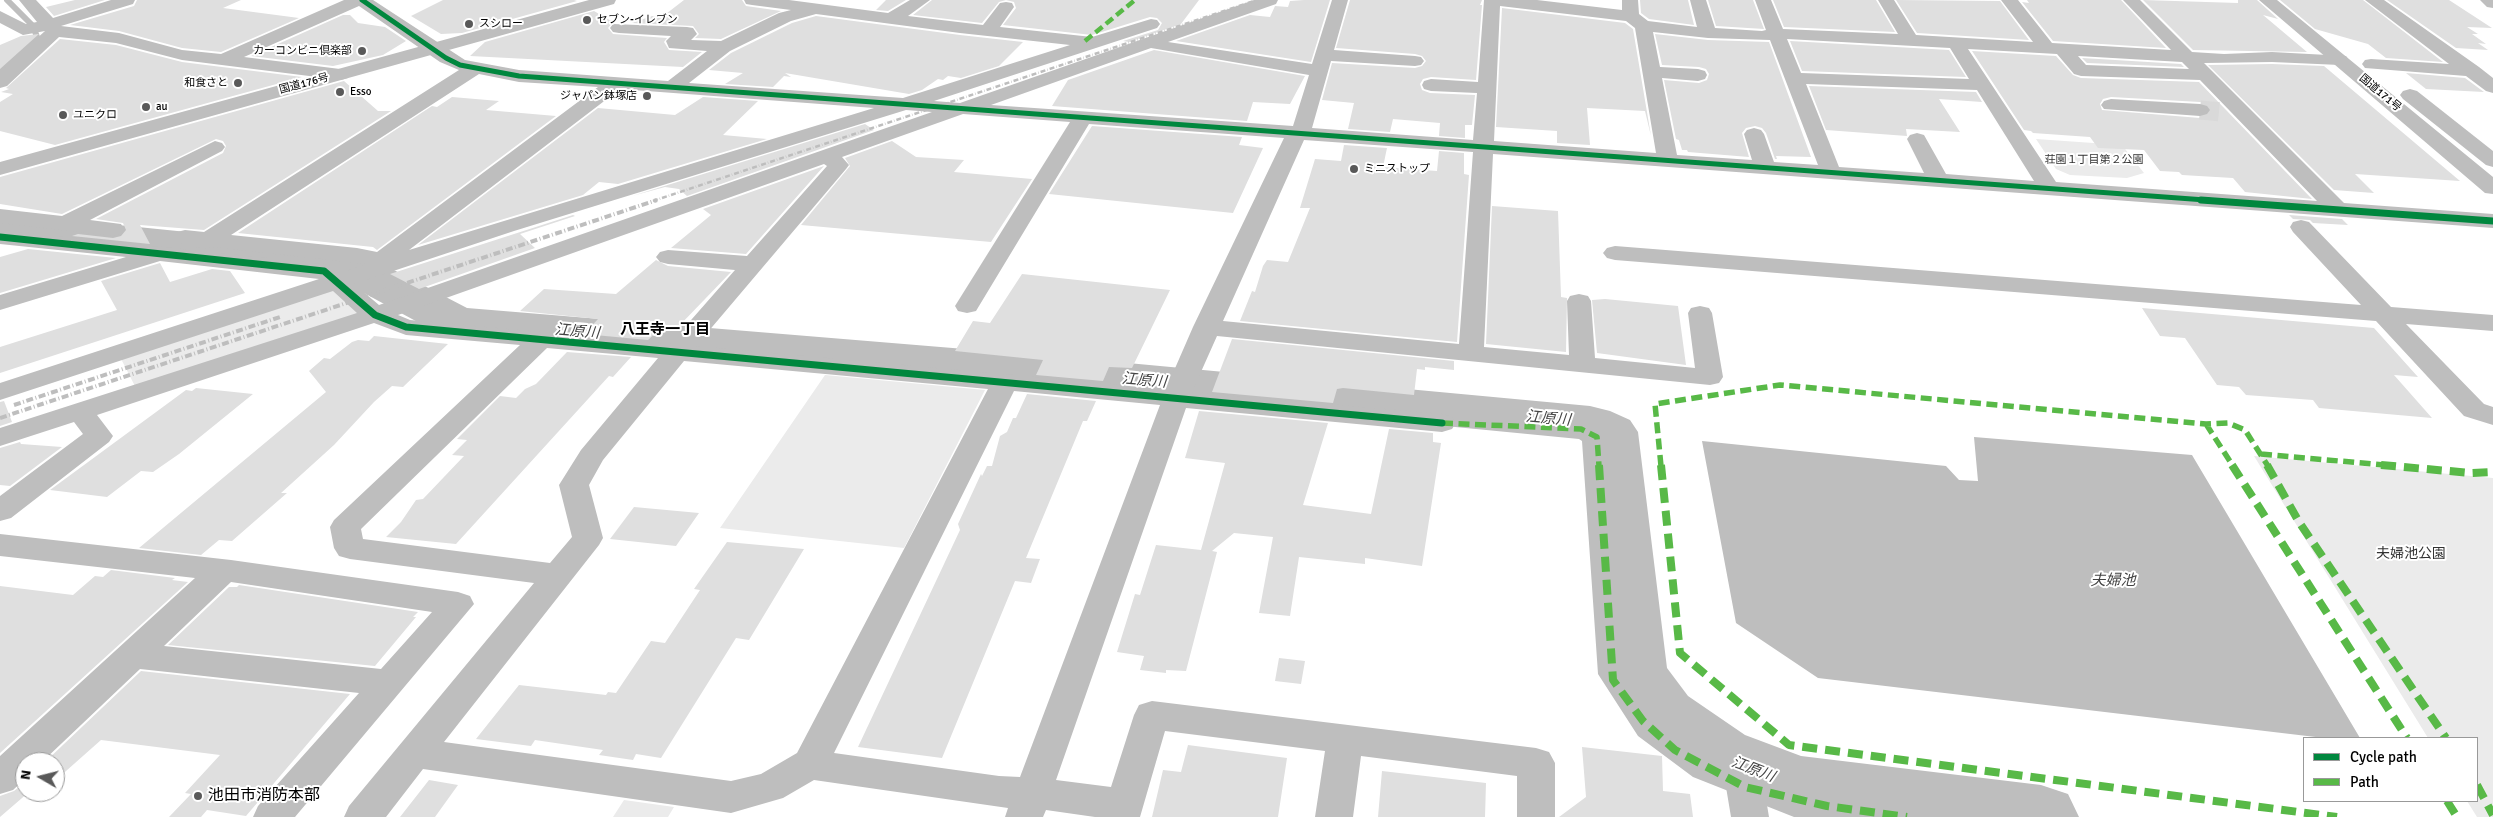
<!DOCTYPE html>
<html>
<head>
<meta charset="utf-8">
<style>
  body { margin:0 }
  #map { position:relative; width:2493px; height:817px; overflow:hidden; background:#fff; font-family:Signika,sans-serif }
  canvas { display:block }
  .legend { position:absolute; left:2303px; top:737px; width:175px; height:65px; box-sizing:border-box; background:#fff; border:1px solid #999; margin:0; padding:6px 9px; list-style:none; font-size:15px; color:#000 }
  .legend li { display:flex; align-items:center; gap:10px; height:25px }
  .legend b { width:25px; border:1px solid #999 }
  .north { position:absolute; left:15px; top:752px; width:50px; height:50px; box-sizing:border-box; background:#fff; border:1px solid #999; border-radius:50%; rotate:278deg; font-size:14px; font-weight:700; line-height:20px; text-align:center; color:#000 }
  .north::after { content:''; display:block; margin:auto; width:18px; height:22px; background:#595959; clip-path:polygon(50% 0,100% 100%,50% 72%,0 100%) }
</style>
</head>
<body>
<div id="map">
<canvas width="2493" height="817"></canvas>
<ul class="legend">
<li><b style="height:6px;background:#00873e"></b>Cycle path</li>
<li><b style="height:6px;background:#58b947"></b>Path</li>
</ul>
<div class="north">N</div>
</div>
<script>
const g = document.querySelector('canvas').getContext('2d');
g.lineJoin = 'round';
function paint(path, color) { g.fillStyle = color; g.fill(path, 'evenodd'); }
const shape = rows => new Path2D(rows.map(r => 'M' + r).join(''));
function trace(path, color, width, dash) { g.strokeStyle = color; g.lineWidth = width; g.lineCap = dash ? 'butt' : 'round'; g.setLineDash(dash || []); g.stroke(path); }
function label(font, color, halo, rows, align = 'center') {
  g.font = font + ' Signika,"Noto Sans JP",sans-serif'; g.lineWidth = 4; g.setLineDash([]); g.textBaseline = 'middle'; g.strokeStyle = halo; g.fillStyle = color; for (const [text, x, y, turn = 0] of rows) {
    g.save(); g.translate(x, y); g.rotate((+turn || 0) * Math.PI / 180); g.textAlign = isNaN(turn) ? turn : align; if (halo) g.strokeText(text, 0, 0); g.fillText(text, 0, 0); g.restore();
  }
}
paint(shape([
  [2036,139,2122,145,2144,173,2127,178,2070,175,2056,169],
  [337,280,375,315,138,392,118,353],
  [825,375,985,390,904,548,720,528],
  [2254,456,2493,478,2493,817,2477,817,2467,801,2477,801,2477,738,2428,738],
  [624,800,674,807,668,817,613,817]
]), '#ebebeb');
paint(shape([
  [1974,437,2192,455,2360,738,2324,738,1818,678,1736,623,1702,441,1946,466,1959,480,1978,481]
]), '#bebebe');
trace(shape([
  [0,69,37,37,33,26,7,0]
]), '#bebebe', 6);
paint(shape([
  [0,213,256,239,348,251,365,255,467,308,1074,358,1590,406,1610,411,1630,420,1638,432,1667,668,1688,696,1745,735,1801,756,2041,785,2068,794,2079,817,1794,817,1693,777,1638,736,1598,674,1582,441,1579,439,1074,390,456,337,438,333,336,278,256,267,0,241,0,213]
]), '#bebebe');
paint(shape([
  [75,0,105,0,54,16,46,7],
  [137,0,241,0,223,8,299,18,221,52,182,48,119,31,70,25,134,6],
  [443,0,574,0,577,1,462,33,441,34,411,16],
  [684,0,742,0,746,6,781,11,721,39,695,38,699,34,693,26,632,23,652,16,662,17],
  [886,0,906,0,888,11,876,10],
  [932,0,1199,0,1181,24,1129,42,1123,41,1158,30,1162,23,1157,18,1150,17,1092,35,1003,25,1016,8,1014,2,1006,0,999,2,982,23,913,15],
  [1304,0,1330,0,1311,62,1176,41,1250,15,1270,17,1275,6,1288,7,1290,1],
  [1350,0,1482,0,1480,5,1482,5,1476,80,1431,77,1423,79,1420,84,1422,90,1430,93,1475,95,1472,125,1465,125,1465,138,1439,136,1440,123,1393,119,1390,132,1348,129,1354,103,1322,100,1332,63,1415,68,1422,66,1426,61,1422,56,1415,54,1336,48],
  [1640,0,1688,0,1694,25,1649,19,1641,13],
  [1708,0,1753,0,1764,29,1716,26],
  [1773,0,1876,0,1895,32,1784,27],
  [1896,0,2000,1,2029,40,1917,33],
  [2027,0,2121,0,2166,48,2053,41,2022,2,2029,3],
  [2143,0,2238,3,2238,0,2257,0,2278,19,2263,15,2307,52,2193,50],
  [2280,0,2363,0,2443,62,2386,58,2368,44,2315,29],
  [2387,0,2449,0,2492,28,2467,27,2478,34,2472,34,2486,44,2478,43,2488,50,2456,48],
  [1502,8,1625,23,1633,29,1651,136,1645,111,1587,108,1590,145,1557,143,1557,131,1496,127],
  [594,11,613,22,608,28,613,34,667,38,664,42,669,50,702,52,683,67,470,56,485,42],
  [343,15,350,15,358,23,385,27,406,41,383,55,333,66,251,56],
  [816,16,960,35,1023,42,999,66,961,78,948,76,943,80,938,79,922,90,909,94,785,73,791,77,784,76,773,87,725,84,743,73,709,70,731,53,792,23],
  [39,34,0,69,0,45,21,36],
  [1655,34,1708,40,1769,42,1811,157,1776,156,1777,159,1775,159,1766,133,1762,128,1755,126,1746,128,1742,133,1749,157,1688,152,1687,150,1682,150,1679,140,1676,139,1664,80,1699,83,1707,80,1709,74,1706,69,1699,67,1662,65],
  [60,39,116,45,182,62,302,77,55,145,0,131,0,102,13,94,1,92,9,89,6,88],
  [1790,41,1949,50,1966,77,1802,71],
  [1154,50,1305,76,1290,104,1253,102,1247,121,1052,106,1068,80],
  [1972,51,2056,56,2073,75,2081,78,2199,82,2312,199,2245,192,2233,178,2182,175,2179,172,2160,171,2144,150,2098,148,2090,137,2033,133,2031,131,2024,130],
  [2111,97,2200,102,2208,104,2212,110,2208,116,2200,118,2102,110,2100,104,2103,99],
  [2082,58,2181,64,2184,67,2087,63],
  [2272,64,2324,66,2460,181,2355,174,2374,193,2334,190,2208,65],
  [2406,73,2465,78,2484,92,2426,89],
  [344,81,378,111,391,111,204,230,140,225,150,244,72,236,78,234,113,238,121,236,126,230,123,223,96,219,223,153,226,146,223,141,216,139,62,214,0,204,0,177],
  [1809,86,1976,92,1982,102,1939,99,1960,132,1906,129,1907,136,1826,130],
  [452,97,499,101,486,110,556,116,377,250,373,247,238,233,432,106,437,107],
  [703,97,758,101,723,135,767,139,618,184,599,182,583,195,418,245,598,108,675,115],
  [865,124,874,130,687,196,679,189,665,187,632,196],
  [1092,126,1242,137,1239,145,1263,148,1233,213,1049,194],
  [892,141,916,157,964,160,954,172,1032,179,991,242,801,225,850,166,845,158],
  [1344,145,1387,148,1383,167,1437,171,1439,151,1464,153,1464,174,1469,175,1457,342,1240,321,1252,291,1255,292,1263,266,1267,260,1288,262,1310,208,1300,208,1315,159,1341,161],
  [824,166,746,254,671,248,711,215,703,209],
  [1492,206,1558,211,1561,297,1567,298,1566,352,1486,344],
  [573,215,575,216,520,234,535,248,419,289,390,274],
  [2289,215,2342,219,2348,225,2313,223,2310,220,2293,219],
  [28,249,116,258,0,293,0,257],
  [656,260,668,266,731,272,679,326,664,325,648,340,584,334,598,319,520,311,544,289,616,294],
  [160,263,170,282,212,269,230,271,245,293,0,373,0,347,117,310,101,281],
  [1022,274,1170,290,1132,368,1109,367,1103,381,1036,375,1043,360,955,351,973,321,990,323],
  [1605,299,1678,306,1686,365,1597,353,1592,300],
  [2142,308,2374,328,2418,377,2394,375,2432,418,2319,408,2313,400,2246,395,2239,387,2217,385,2185,338,2160,336],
  [374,336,448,344,403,387,392,386,374,402,334,445,281,493,287,493,232,541,219,540,201,555,139,548,326,392,309,371,324,358,330,359,352,342,358,340,369,341],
  [1232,339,1454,361,1454,370,1425,367,1425,370,1417,369,1414,395,1343,388,1337,389,1333,403,1212,392],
  [567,352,631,357,613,377,609,376,456,544,386,537,401,522,416,500,423,499,464,456,452,455,467,440,457,439,500,396,516,398,525,389,536,384],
  [196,388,253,394,179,454,153,472,141,471,107,497,50,490,186,390,192,391],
  [1027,394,1096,401,1087,421,1083,421,1026,558,1040,559,1031,583,1015,581,942,758,858,747,960,530,958,524,981,474,982,476,987,466,992,466,1000,436,1007,432,1013,418,1016,418],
  [4,401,12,422,0,426,0,402],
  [1199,411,1328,423,1303,505,1371,514,1389,429,1433,433,1433,442,1441,443,1422,566,1365,558,1365,564,1299,557,1290,616,1259,613,1273,537,1234,533,1212,551,1217,552,1186,671,1166,670,1166,673,1140,670,1144,656,1117,652,1135,594,1140,595,1156,545,1201,550,1225,463,1185,458],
  [20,442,21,444,62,447,10,486,0,485,0,448],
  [634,507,699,513,676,546,610,539],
  [727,542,804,549,749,640,736,638,661,758,636,754,633,760,599,755,603,750,535,740,531,746,476,739,519,685,606,695,608,692,616,693,651,641,665,643,700,590,694,589],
  [111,570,175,578,172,580,188,582,0,753,0,586,73,595,95,576,103,577],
  [239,585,418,612,413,617,416,617,375,666,168,645,229,587,237,587],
  [1279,658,1305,661,1301,684,1275,681],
  [141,671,350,694,246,816,207,810,201,817,169,817,191,794,185,793,220,755,101,740,57,779,55,778,55,762,45,762],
  [1188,745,1287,758,1278,817,1152,817,1163,770,1181,772],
  [1582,747,1662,756,1663,791,1690,794,1693,817,1559,817,1586,797],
  [1382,771,1486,783,1485,817,1378,817],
  [429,780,458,785,435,817,400,817],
  [25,782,25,792,29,792,0,817,0,796,14,791]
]), '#dfdfdf');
trace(shape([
  [2200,110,2221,112]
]), '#d9d9d9', 19, [19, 9]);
paint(shape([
  [19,0,36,0,53,18,111,0,135,0,133,4,61,26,119,33,182,50,221,54,344,0,373,0,465,60,519,70,668,81,707,51,669,48,666,41,671,36,619,33,613,32,610,28,613,24,687,27,693,28,697,34,691,40,721,41,779,13,791,10,752,5,746,4,744,0,789,0,888,13,910,0,930,0,908,16,983,25,1000,3,1006,2,1012,3,1014,7,1000,27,1092,37,1151,19,1157,20,1160,24,1157,28,934,101,960,103,1254,0,1278,0,1276,4,1168,42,1312,64,1332,0,1348,0,1334,50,1415,56,1421,57,1424,61,1421,65,1415,66,1331,61,1312,128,1473,140,1477,93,1431,91,1424,89,1422,85,1424,81,1431,79,1478,82,1484,0,1537,0,1622,10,1622,0,1638,0,1639,14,1648,21,1697,27,1690,0,1706,0,1715,28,1762,31,1766,30,1755,0,1771,0,1783,29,1898,34,1878,0,1894,0,1916,35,2033,42,2001,0,2018,0,2052,43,2171,50,2123,0,2140,0,2192,52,2224,54,2272,52,2346,56,2349,60,2346,64,2340,65,2272,62,2204,63,2344,203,2493,214,2493,228,1493,154,1484,347,1569,355,1567,301,1570,296,1579,294,1588,296,1591,301,1595,358,1695,368,1688,313,1691,308,1700,306,1709,308,1712,313,1723,377,1719,383,1710,385,1217,336,1192,392,1442,414,1452,417,1456,423,1452,429,1442,432,1186,408,1056,780,1111,787,1134,715,1139,705,1152,701,1536,748,1549,752,1555,763,1555,817,1517,817,1517,776,1361,756,1353,817,1315,817,1325,751,1165,731,1140,817,1095,817,1046,810,1043,817,1005,817,1008,808,814,780,783,798,731,813,423,769,386,817,344,817,349,806,534,583,350,559,339,556,334,548,330,527,334,520,520,345,406,335,374,323,97,415,113,436,109,442,11,518,0,521,0,496,83,434,74,422,0,446,0,428,357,313,333,291,0,400,0,383,319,279,160,261,0,310,0,295,126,257,0,244,0,230,324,264,332,266,340,273,366,264,212,247,204,249,177,242,174,237,177,232,185,230,204,232,459,70,440,62,359,6,244,57,348,70,350,74,348,78,341,80,182,60,116,43,59,37,7,86,0,88,0,72,45,31,23,35,0,23,0,11,26,24,37,22,19,0],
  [1500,6,1626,21,1635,28,1656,153,1494,141,1500,6],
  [816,14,960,33,1070,45,903,98,689,83,730,51,791,21,816,14],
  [1653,32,1708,38,1770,40,1818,165,1774,162,1764,134,1761,130,1754,128,1747,130,1744,134,1752,160,1677,155,1662,78,1698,81,1705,79,1707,75,1705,71,1698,69,1660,67,1653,32],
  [1787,39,1950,48,1969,79,1801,73,1787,39],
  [1151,48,1309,75,1293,126,991,105,1151,48],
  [1968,49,2057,54,2074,74,2081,76,2200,80,2317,201,2056,182,1968,49],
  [2078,56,2182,62,2189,69,2086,65,2078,56],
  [479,74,519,82,598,87,377,252,357,248,231,235,479,74],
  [1806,84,1977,90,2034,181,1946,174,1924,135,1917,133,1910,135,1907,139,1924,173,1839,167,1806,84],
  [620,89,874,108,409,250,620,89],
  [906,110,932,112,379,305,354,284,514,231,906,110],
  [963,114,1070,122,955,306,958,311,967,313,976,311,979,306,1089,124,1284,138,1193,327,1166,389,696,346,846,169,849,165,842,157,963,114],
  [1304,140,1473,152,1459,344,1223,321,1304,140],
  [824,164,827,166,747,256,668,250,660,252,656,257,660,262,668,264,735,270,670,344,410,320,398,315,824,164],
  [547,348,658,358,581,450,559,485,572,537,550,563,363,539,361,529,547,348],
  [684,361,988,389,797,753,761,774,731,781,444,742,599,545,603,538,589,485,603,460,684,361],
  [1014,391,1160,405,1020,777,999,776,834,753,1014,391],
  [2365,0,2384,0,2479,67,2493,78,2493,93,2486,91,2466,76,2365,68,2362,64,2365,60,2371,59,2449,64,2365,0],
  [2480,0,2493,0,2493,8,2487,7,2480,0],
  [2111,99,2200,104,2207,106,2210,110,2207,114,2200,116,2104,109,2101,105,2104,101,2111,99],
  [215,141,222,143,225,147,222,151,90,220,121,224,124,229,121,234,113,236,0,223,0,209,62,216,215,141],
  [2301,220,2309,222,2391,307,2493,315,2493,331,2406,324,2484,404,2493,407,2493,425,2464,416,2376,321,1615,260,1607,258,1603,253,1607,248,1615,246,2361,305,2293,232,2290,227,2293,222,2301,220],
  [0,534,231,560,458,592,470,596,474,604,295,817,253,817,258,806,359,693,140,669,42,762,25,762,25,779,13,790,0,794,0,756,195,578,0,556,0,534],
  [231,582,432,612,381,669,164,646,231,582],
  [1745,771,1758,776,1764,787,1769,817,1731,817,1726,787,1732,776,1745,771]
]), '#bebebe');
paint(shape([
  [589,0,616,0,614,4,0,175,0,162,589,0],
  [2259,0,2277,0,2493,177,2493,194,2485,193,2259,0],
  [2410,89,2417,91,2493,151,2493,167,2486,165,2403,99,2400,95,2403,91,2410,89]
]), '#bebebe');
trace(shape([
  [653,201,1257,0]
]), '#bebebe', 2.5, [5, 2, 0.5, 2]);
trace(shape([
  [14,405,280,317],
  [0,418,657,200]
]), '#bebebe', 4, [7, 2.5, 1, 2.5]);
trace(shape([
  [1085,41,1135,0]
]), '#58b947', 4.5, [9, 4.5]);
trace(shape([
  [1442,423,1581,429,1597,437,1599,466],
  [2206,424,2233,466],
  [2261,454,2395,466],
  [1661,466,1655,404,1780,385,2206,424,2228,423,2245,430,2268,466]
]), '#58b947', 5.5, [11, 5.5]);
trace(shape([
  [1599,465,1613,680,1643,721,1675,750,1745,787,1827,806,1907,817],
  [1661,465,1680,653,1789,745,2337,817],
  [2232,465,2407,738],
  [2267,465,2299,522,2446,738],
  [2381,465,2471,473,2493,472],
  [2477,785,2493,815],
  [2447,801,2457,817]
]), '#58b947', 8, [15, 8]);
trace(shape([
  [362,0,446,58,460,65,519,76,2219,201]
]), '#00873e', 5);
trace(shape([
  [2201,200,2493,221],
  [0,237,324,271,375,315,406,327,1442,423]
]), '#00873e', 7);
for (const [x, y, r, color] of [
  [587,20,5,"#595959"],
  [469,24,5,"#595959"],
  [362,51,5,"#595959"],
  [238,83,5,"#595959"],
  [340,92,5,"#595959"],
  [647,96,5,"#595959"],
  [146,107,5,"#595959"],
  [63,115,5,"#595959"],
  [1354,169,5,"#595959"],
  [198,796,5,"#595959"]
]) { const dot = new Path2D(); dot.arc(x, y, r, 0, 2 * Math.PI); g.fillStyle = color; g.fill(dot); trace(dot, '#fff', 2); }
label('11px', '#000', '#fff', [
  ["セブン-イレブン",597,20],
  ["スシロー",479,24],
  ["カーコンビニ倶楽部",352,51,"right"],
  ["和食さと",228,83,"right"],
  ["Esso",350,92],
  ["ジャパン鉢塚店",637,96,"right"],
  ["au",156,107],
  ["ユニクロ",73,115],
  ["ミニストップ",1364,169]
], 'left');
label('11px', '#000', '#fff', [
  ["国道176号",304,84,-15],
  ["国道171号",2380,93,40]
]);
label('11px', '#323232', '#fff', [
  ["荘園１丁目第２公園",2094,160]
]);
label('14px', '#323232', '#fff', [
  ["夫婦池公園",2411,554]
]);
label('bold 15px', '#000', '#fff', [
  ["八王寺一丁目",665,330]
]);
label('italic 15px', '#434343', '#fff', [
  ["江原川",577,332,5],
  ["江原川",1144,381,5],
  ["江原川",1548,419,5],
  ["夫婦池",2113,581],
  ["江原川",1753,770,21]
]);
label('16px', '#000', '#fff', [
  ["池田市消防本部",208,796]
], 'left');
</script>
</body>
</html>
